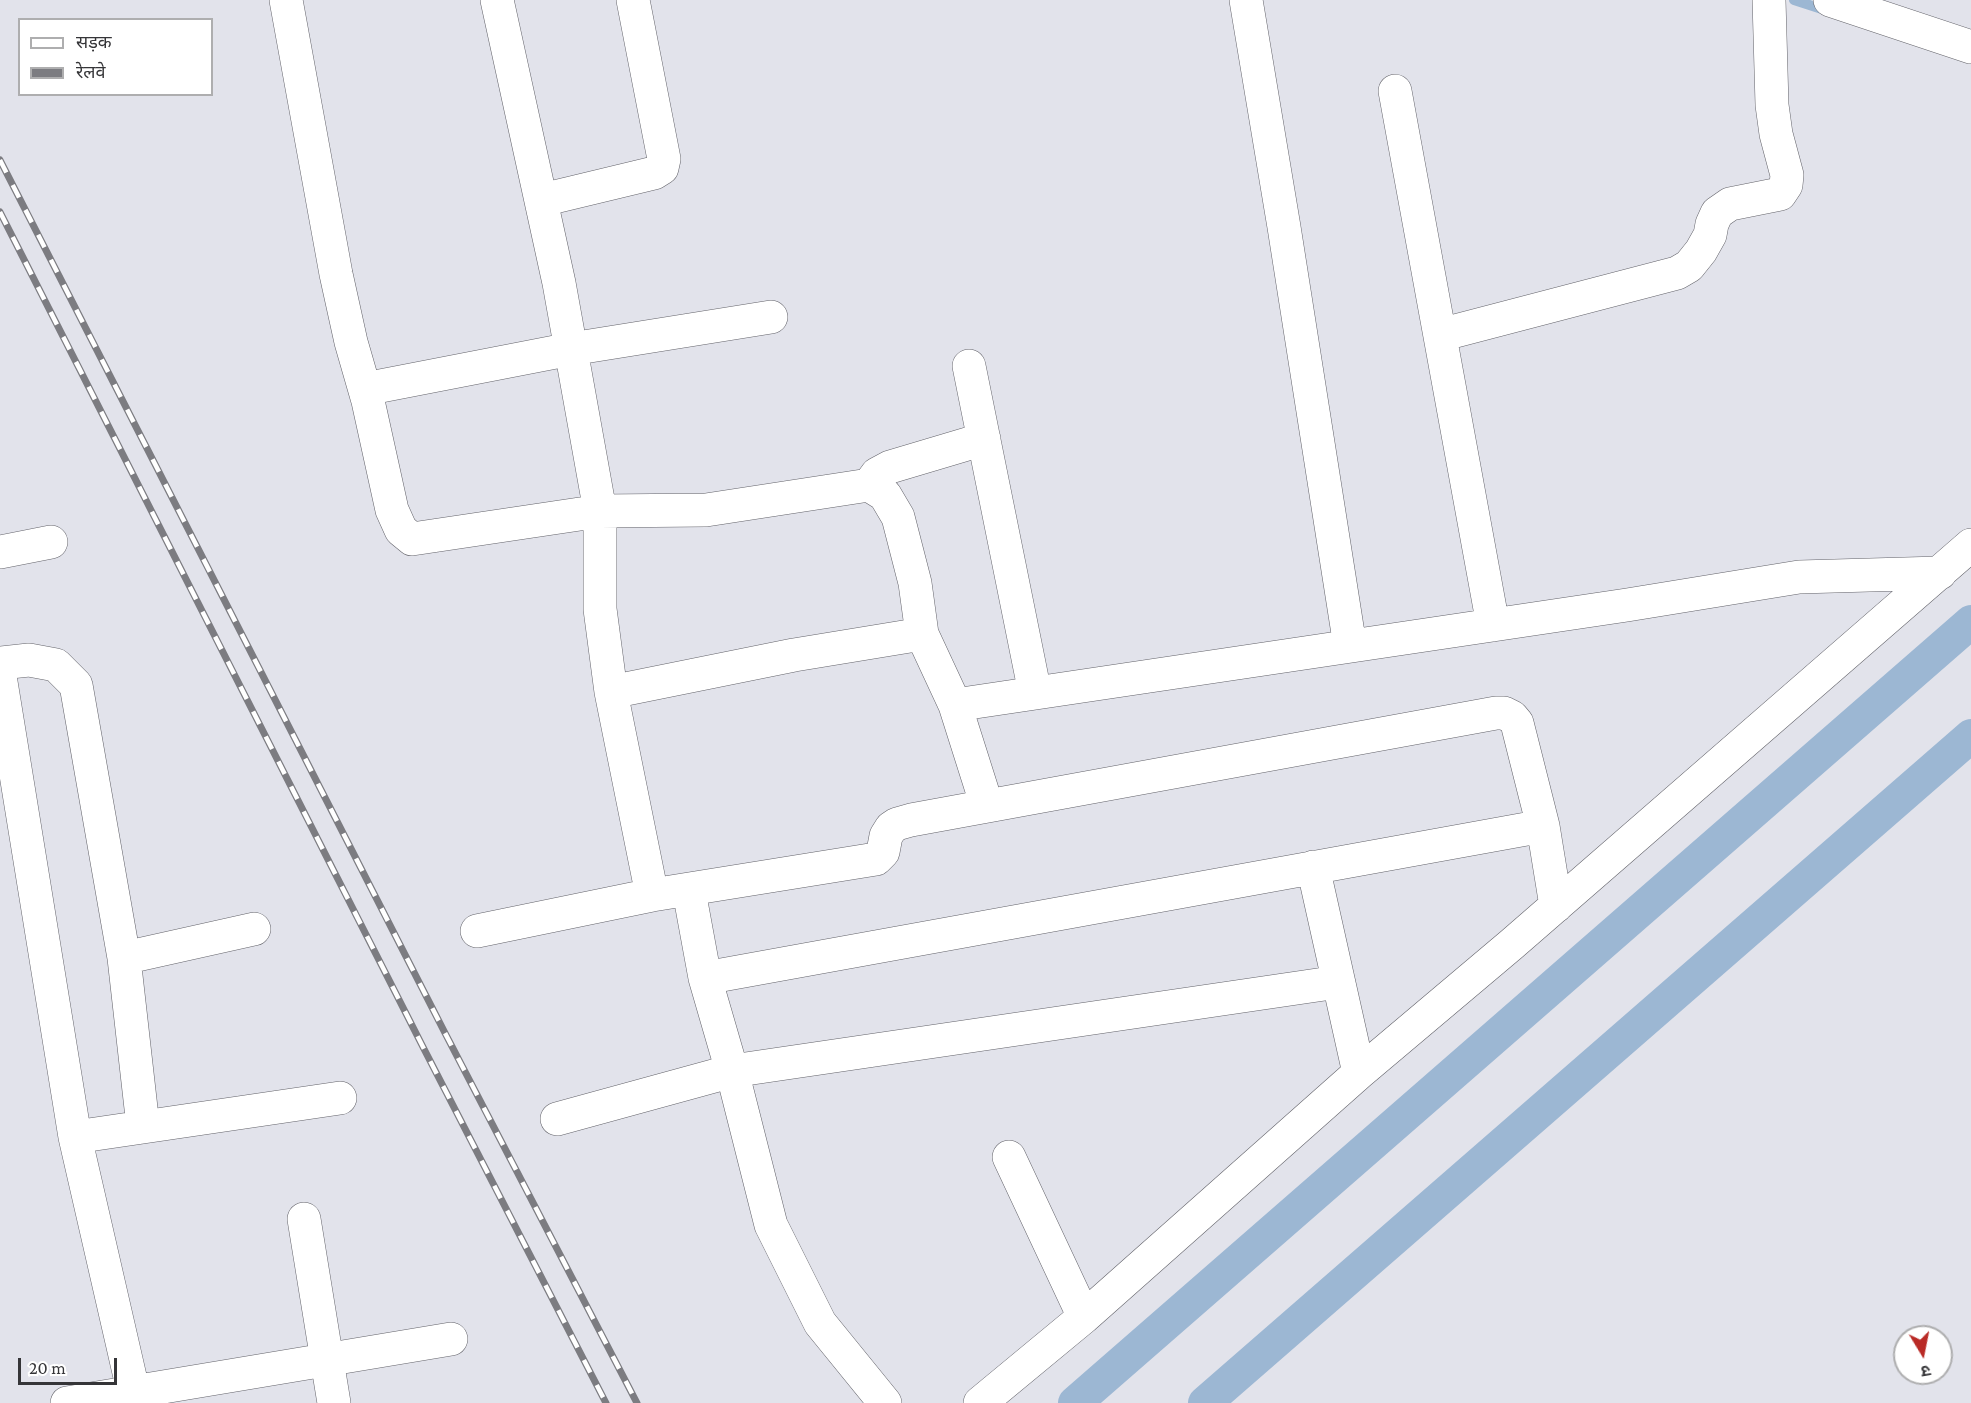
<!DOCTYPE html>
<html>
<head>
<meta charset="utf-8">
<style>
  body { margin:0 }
  #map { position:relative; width:1971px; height:1403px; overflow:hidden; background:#e2e3eb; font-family:"Crimson Pro","Noto Sans Devanagari",serif }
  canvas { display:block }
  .legend { position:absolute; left:18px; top:18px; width:195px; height:78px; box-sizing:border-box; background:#fff; border:2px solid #aeaeaf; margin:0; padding:8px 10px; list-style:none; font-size:18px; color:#353538 }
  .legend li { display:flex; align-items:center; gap:12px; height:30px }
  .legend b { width:30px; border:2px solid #aeaeaf }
  .north { position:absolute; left:1893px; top:1325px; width:60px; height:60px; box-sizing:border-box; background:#fff; border:2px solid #aeaeaf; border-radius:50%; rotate:170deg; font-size:16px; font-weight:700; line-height:24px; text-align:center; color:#353538 }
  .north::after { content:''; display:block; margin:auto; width:21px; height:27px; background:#b92a26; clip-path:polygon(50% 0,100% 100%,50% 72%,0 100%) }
  .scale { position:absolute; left:18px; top:1358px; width:99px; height:27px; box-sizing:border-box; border:3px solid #353538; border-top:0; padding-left:8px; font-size:18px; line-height:21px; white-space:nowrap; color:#353538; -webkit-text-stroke:4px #fff; paint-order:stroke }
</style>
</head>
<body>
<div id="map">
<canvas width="1971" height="1403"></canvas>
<ul class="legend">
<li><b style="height:8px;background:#fff"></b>सड़क</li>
<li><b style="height:8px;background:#7c7c81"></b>रेलवे</li>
</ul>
<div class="north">उ</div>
<div class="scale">20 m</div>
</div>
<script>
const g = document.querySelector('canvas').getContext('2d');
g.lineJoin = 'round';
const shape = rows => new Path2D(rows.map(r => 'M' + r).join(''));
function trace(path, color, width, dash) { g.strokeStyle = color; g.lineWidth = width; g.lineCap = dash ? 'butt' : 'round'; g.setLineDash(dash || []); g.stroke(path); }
trace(shape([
  [1794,0,1828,11]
]), '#9cb7d3', 10);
trace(shape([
  [1075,1403,1971,622],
  [1205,1403,1971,736]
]), '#9cb7d3', 34);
const minor = shape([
  [286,0,336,274,351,342,368,401,392,510,401,530,412,539,600,511,706,510,869,485,885,495,898,517,915,583,922,634,955,705,987,806],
  [497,0,559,283,600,511,600,609,611,692,652,895],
  [1246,0,1284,227,1350,646],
  [1830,0,1971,47],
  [1395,91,1493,625],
  [542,200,654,173,662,168,664,159,633,0],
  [1440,335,1677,273,1689,266,1701,251,1710,235,1712,224,1717,213,1730,204,1780,194,1786,185,1787,175,1776,134,1772,105,1769,0],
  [969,366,1035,693],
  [365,389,571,349,771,317],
  [869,485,877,474,890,467,984,439],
  [0,552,51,542],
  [0,663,29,660,56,665,76,685,124,958,143,1126],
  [0,676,75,1137,136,1403],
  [611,692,794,655,922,634],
  [955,705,1627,605,1799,577,1940,573],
  [1313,867,1359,1073],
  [689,891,705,978,732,1071,771,1225,820,1323,885,1403],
  [477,931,652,895,876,859,883,852,886,836,891,828,897,824,911,820,1496,713,1504,713,1512,717,1517,723,1543,826],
  [124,958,254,929],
  [705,978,1543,826,1556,906],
  [557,1119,732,1071,1338,982],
  [75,1137,340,1098],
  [1009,1157,1084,1317],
  [304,1219,334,1403],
  [67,1403,451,1339],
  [980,1403,1084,1317,1359,1073,1512,944,1971,545]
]);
trace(minor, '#63636a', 34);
trace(minor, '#fff', 33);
const rail = shape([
  [0,160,445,1033,637,1403],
  [0,212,423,1047,606,1403]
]);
trace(rail, '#7c7c81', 7);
trace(rail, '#fff', 4.5, [14]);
</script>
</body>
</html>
